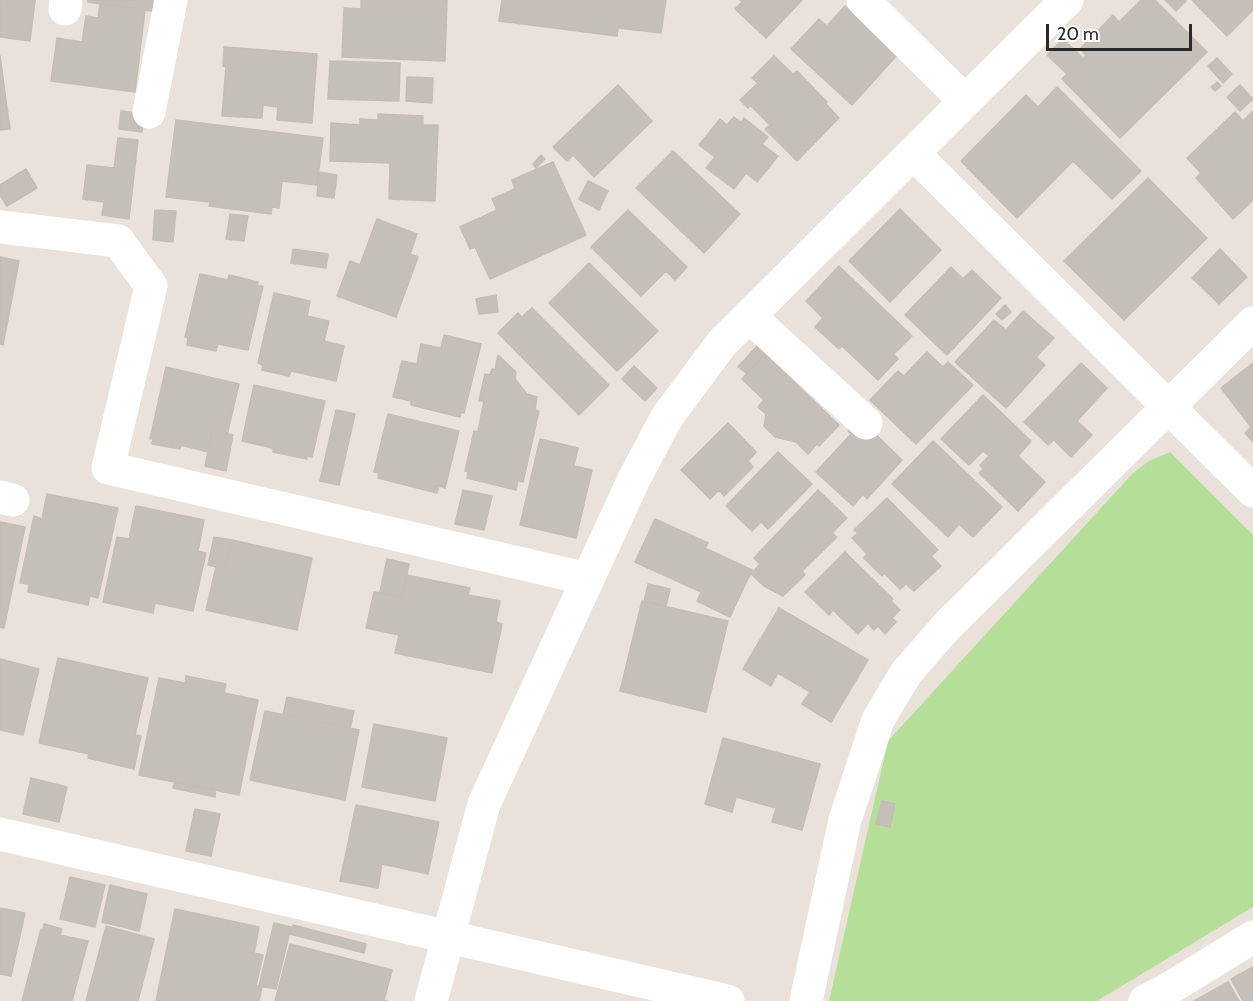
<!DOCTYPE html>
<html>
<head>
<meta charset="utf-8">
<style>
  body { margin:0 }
  #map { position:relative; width:1253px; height:1001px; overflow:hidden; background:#eae2da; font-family:Cabin,sans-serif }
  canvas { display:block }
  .scale { position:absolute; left:1046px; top:24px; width:146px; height:27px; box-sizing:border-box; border:3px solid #282828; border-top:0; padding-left:8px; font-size:18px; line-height:21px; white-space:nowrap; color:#282828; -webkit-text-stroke:4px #fff; paint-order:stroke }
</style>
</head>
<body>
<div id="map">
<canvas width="1253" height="1001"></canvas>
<div class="scale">20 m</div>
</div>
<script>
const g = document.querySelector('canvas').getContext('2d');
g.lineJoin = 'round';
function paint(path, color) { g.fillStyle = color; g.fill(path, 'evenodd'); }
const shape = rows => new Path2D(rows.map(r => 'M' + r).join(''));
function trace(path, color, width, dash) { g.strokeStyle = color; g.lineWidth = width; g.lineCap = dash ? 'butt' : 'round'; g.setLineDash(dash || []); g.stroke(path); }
paint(shape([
  [1170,452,1253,535,1253,907,1097,1001,829,1001,888,741,1133,473,1149,461]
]), '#b5df98');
const building = shape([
  [0,0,35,0,30,41,0,37,0,0],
  [88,0,153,0,152,11,88,2,88,0],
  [361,0,447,0,445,61,342,57,344,8,361,9,361,0],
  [502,0,666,0,661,33,618,28,617,36,499,21,502,0],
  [740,0,802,0,766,38,735,9,742,2,740,0],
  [1141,0,1155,0,1207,52,1120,138,1062,79,1086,55,1080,49,1113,15,1119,22,1141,0],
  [1165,0,1186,0,1186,1,1176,11,1165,0],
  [1192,0,1253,0,1253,10,1227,36,1192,0],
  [100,4,145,10,135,92,51,81,57,38,82,42,86,16,98,18,100,4],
  [845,6,898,54,852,105,791,49,819,19,827,26,845,6],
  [1063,39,1083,58,1067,74,1047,55,1063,39],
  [224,47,317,54,312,123,277,120,278,107,263,105,262,118,222,116,226,67,223,66,224,47],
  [0,56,10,129,0,130,0,56],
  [774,56,793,74,797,71,827,102,826,104,839,118,797,161,765,129,770,125,751,106,748,108,740,100,758,83,752,78,774,56],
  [1217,58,1232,74,1223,83,1208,66,1217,58],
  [330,61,400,63,399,101,328,99,330,61],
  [407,77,433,78,432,103,406,101,407,77],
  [1217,82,1221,86,1215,91,1211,87,1217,82],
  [618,85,652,121,594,177,573,155,567,161,553,147,618,85],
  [1240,85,1253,99,1240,111,1227,97,1240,85],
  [1057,87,1141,171,1112,199,1073,161,1017,218,961,161,1026,95,1038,107,1057,87],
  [121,111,144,114,142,132,119,129,121,111],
  [1253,111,1253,200,1233,219,1196,178,1201,173,1187,158,1235,112,1243,121,1253,111],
  [378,114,423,116,423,125,438,125,435,201,389,199,390,163,330,161,331,123,360,125,360,119,378,120,378,114],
  [734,117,741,122,744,118,768,137,762,144,778,156,757,182,746,173,734,189,706,168,715,157,699,145,720,119,727,125,734,117],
  [176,120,323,138,317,185,282,181,279,208,272,207,271,214,209,206,210,202,166,197,176,120],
  [118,138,138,140,129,219,102,215,104,202,83,199,87,165,114,168,118,138],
  [673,151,740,214,704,253,636,188,673,151],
  [541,155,545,159,536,168,533,164,541,155],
  [553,162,586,235,490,279,475,247,470,249,460,227,497,210,492,199,515,189,512,180,553,162],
  [26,169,37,188,7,206,0,195,0,185,26,169],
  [319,172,337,175,334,198,317,196,319,172],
  [1148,178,1207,238,1124,320,1064,261,1148,178],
  [588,181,608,191,599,210,579,199,588,181],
  [900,209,941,250,890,302,849,261,900,209],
  [155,210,176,211,173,242,153,240,155,210],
  [628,210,687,267,675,280,666,271,641,296,591,247,628,210],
  [230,214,248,216,244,241,226,239,230,214],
  [377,219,417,234,410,254,418,257,396,317,337,296,350,261,360,265,377,219],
  [293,249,328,254,326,268,291,263,293,249],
  [1220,249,1247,277,1219,304,1192,278,1220,249],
  [0,257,19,261,3,345,0,344,0,257],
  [589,263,658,331,617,371,549,303,589,263],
  [839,266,912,336,894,354,898,359,878,380,842,346,839,349,815,327,823,318,806,301,839,266],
  [951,267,963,279,972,270,1001,298,947,355,905,315,951,267],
  [200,274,228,280,229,275,258,282,257,286,263,286,248,350,218,344,216,351,187,345,188,338,185,337,200,274],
  [274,293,310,301,307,316,329,321,324,341,344,346,336,381,291,371,289,376,262,370,263,365,258,363,274,293],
  [496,295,498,312,479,314,476,299,496,295],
  [1005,305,1011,312,1002,320,996,314,1005,305],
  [532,308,609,385,579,415,498,333,518,313,522,317,532,308],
  [1023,311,1054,338,1036,357,1045,365,1006,408,955,362,994,320,1006,330,1023,311],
  [444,335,481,344,464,413,461,412,460,417,411,405,411,401,393,397,402,361,417,364,421,344,441,348,444,335],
  [757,346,765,354,746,373,738,367,757,346],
  [927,352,943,367,948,362,973,385,916,444,870,400,898,371,904,376,927,352],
  [765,354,839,425,819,446,805,432,796,442,775,437,764,426,766,414,758,407,764,400,742,379,765,354],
  [498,355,516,372,515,379,527,394,537,397,535,410,539,411,523,482,518,481,516,490,467,478,468,472,465,471,474,431,478,432,484,401,479,401,485,374,490,375,492,369,495,370,498,355],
  [1081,363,1107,388,1077,421,1092,435,1071,457,1054,440,1048,445,1024,422,1081,363],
  [1253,363,1253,442,1245,433,1251,427,1221,388,1253,363],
  [634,366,657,388,645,401,622,379,634,366],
  [166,367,239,384,227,435,212,431,208,452,181,445,180,449,152,444,153,439,150,439,166,367],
  [254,385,325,401,312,457,307,456,307,459,273,452,273,448,242,441,254,385],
  [983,395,1031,441,1018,456,1045,482,1018,511,979,473,983,469,980,465,989,456,983,451,969,465,941,439,983,395],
  [336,410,355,414,339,485,320,481,336,410],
  [388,414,459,431,445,488,439,486,437,493,378,478,379,473,374,472,388,414],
  [860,419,902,460,867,499,863,494,853,506,816,472,851,434,848,431,860,419],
  [728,423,756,452,748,461,753,467,724,496,719,490,710,499,681,470,728,423],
  [212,431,233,435,226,471,205,466,212,431],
  [805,432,817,444,808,454,796,442,805,432],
  [540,439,578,448,574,466,592,470,576,538,520,525,540,439],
  [933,441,1002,507,973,537,959,524,948,537,892,484,933,441],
  [778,452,812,484,768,529,761,522,752,531,726,506,778,452],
  [463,490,492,496,484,530,455,524,463,490],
  [818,490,847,518,832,533,837,537,785,588,754,558,818,490],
  [47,494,118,508,98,598,90,596,88,605,28,592,29,584,20,583,34,516,42,519,47,494],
  [887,498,938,550,931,556,941,566,914,591,906,584,900,589,884,573,882,576,864,558,867,554,852,538,858,533,854,530,887,498],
  [136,506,204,520,198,551,206,553,193,611,155,603,153,613,103,602,117,537,129,539,136,506],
  [655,519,708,543,705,548,752,570,730,617,697,601,701,592,635,562,655,519],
  [0,522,25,527,4,628,0,627,0,522],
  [214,537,232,540,225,569,208,565,214,537],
  [232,540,312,558,297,630,206,610,216,567,225,569,232,540],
  [845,552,893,599,891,601,900,610,892,618,896,622,885,634,878,626,874,630,868,623,858,634,833,610,829,615,805,592,845,552],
  [387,559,409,564,402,597,380,592,387,559],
  [760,564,785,588,802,571,805,575,783,596,764,586,751,574,760,564],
  [407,575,470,588,468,595,500,601,496,622,502,624,492,673,395,653,399,635,366,628,374,592,402,597,407,575],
  [648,584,670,589,666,606,644,601,648,584],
  [642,601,728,621,706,712,620,691,642,601],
  [779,608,868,660,831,722,802,704,810,692,778,673,771,686,743,669,779,608],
  [58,658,148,678,135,735,141,736,134,769,88,758,89,754,39,743,58,658],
  [0,659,39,669,23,735,0,730,0,659],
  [186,676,226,684,224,693,258,700,239,795,139,775,159,678,185,683,186,676],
  [287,697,354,711,350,728,283,715,287,697],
  [265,711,359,730,345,800,250,780,265,711],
  [374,724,447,738,435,801,362,787,374,724],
  [723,738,820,764,802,830,772,822,776,808,736,797,732,812,705,804,723,738],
  [31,778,67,787,59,822,23,814,31,778],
  [175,782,216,790,215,797,173,788,175,782],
  [882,801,895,804,890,827,876,824,882,801],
  [356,805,439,822,428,874,382,864,378,888,340,881,356,805],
  [195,809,220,814,211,856,186,851,195,809],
  [70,877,105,885,95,927,60,919,70,877],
  [110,885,147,894,139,931,102,922,110,885],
  [0,908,25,913,11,976,0,974,0,908],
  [175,909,259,927,254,953,263,955,256,986,262,987,259,1001,156,1001,175,909],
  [274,923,291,927,276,989,259,986,274,923],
  [44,924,62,929,60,935,88,941,72,1001,22,1001,41,929,43,930,44,924],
  [293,925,366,944,364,953,290,934,293,925],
  [106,926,154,939,138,1001,86,1001,106,926],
  [290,944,392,970,384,1000,387,1001,275,1001,290,944],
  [1253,967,1253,1001,1243,1001,1231,979,1253,967],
  [1228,982,1239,1001,1194,1001,1228,982]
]);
paint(building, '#c5bfb9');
trace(building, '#c5bdb4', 1.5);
trace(shape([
  [863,0,965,101],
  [65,9,66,0],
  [149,112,171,0],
  [913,153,1253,491],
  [0,227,118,241,151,286,108,468,588,579],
  [749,316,866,423],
  [0,497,13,500],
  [0,834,728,1001],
  [431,1001,484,804,634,479,667,417,722,343,1067,0],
  [806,1001,845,820,878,720,906,673,947,626,1253,323],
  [1145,1001,1165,991,1253,937]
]), '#fff', 33);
</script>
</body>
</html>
